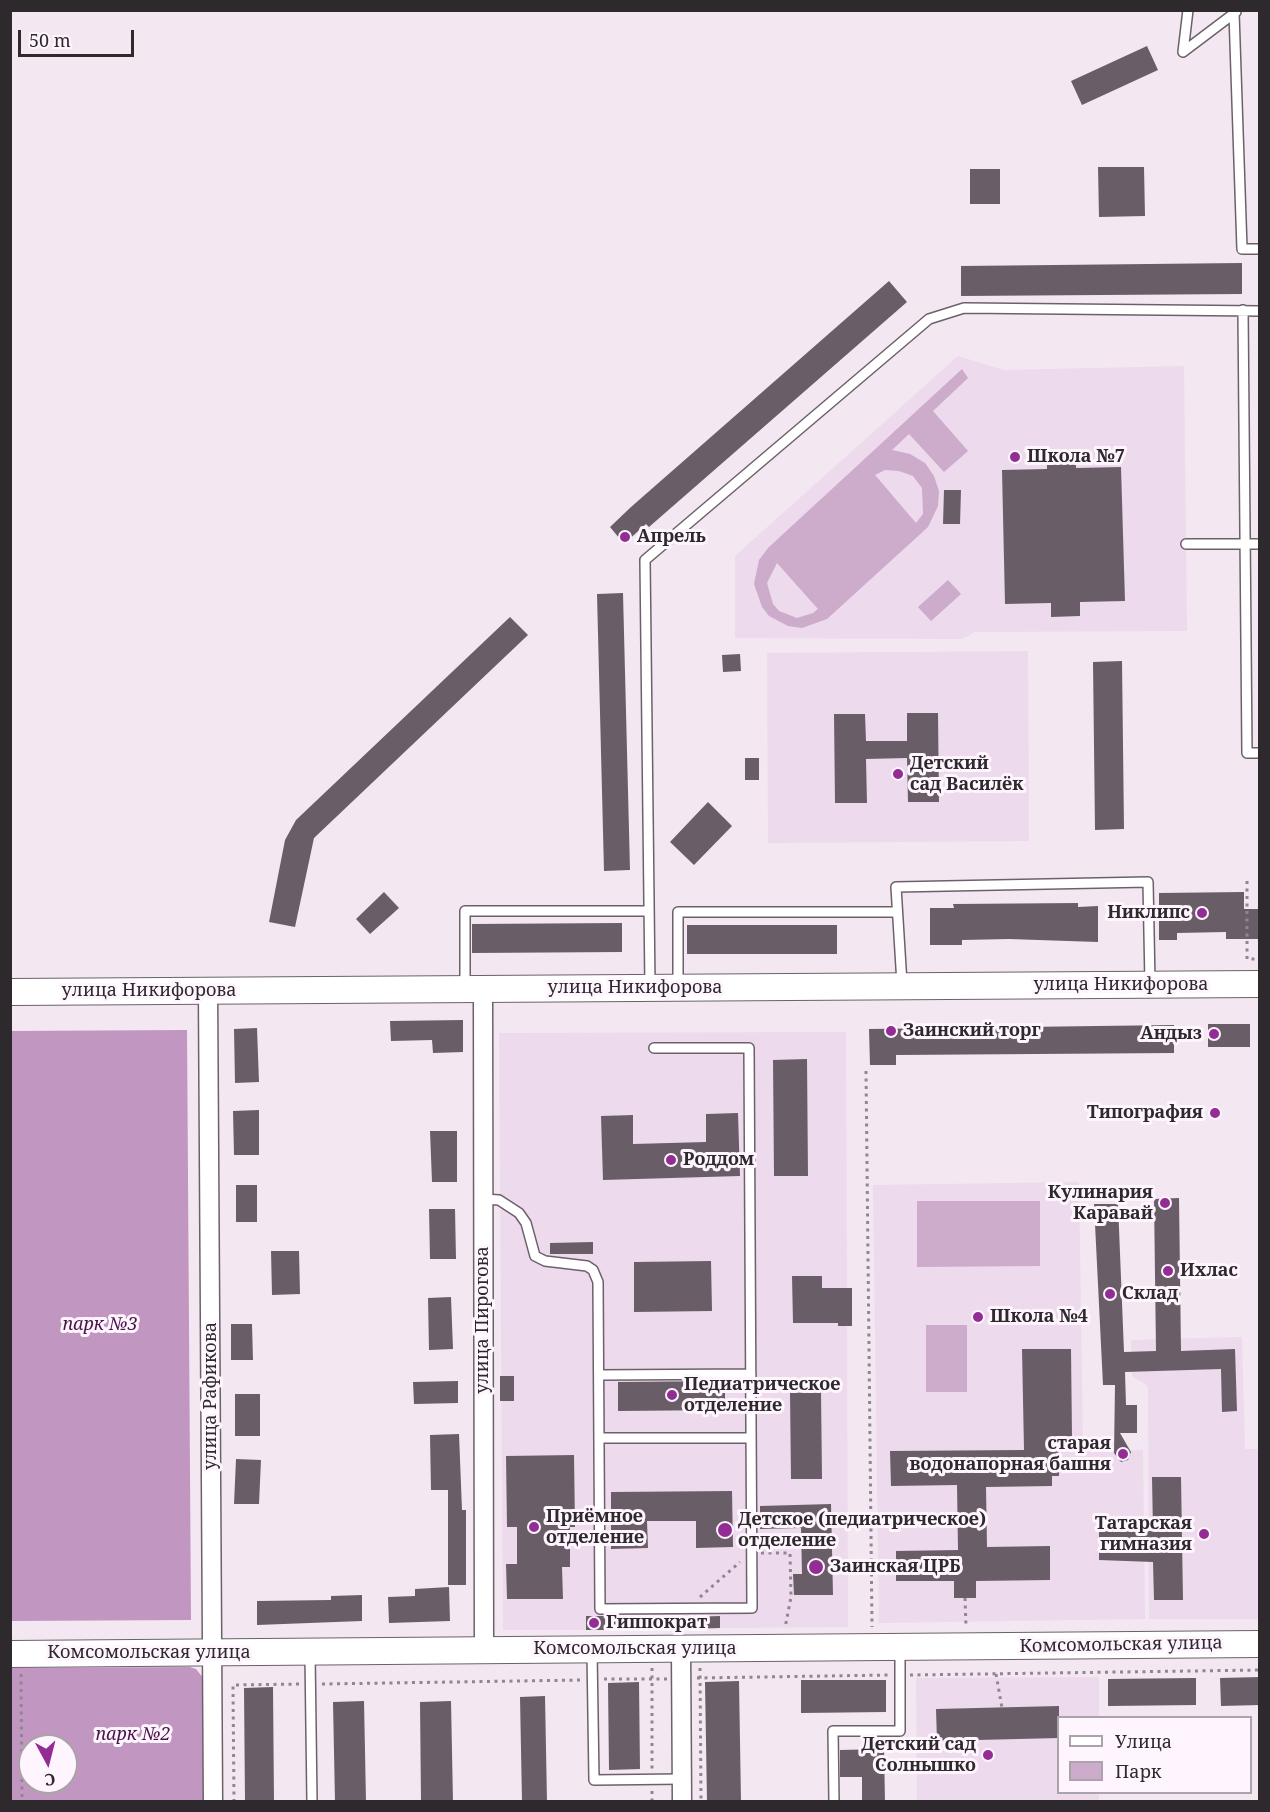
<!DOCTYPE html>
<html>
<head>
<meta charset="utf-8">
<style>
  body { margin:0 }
  #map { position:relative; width:1270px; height:1812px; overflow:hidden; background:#f3e7f2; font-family:"Noto Serif",serif }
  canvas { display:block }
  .frame { position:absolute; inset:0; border:12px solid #2d292d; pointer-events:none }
  .legend { position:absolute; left:1057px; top:1716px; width:195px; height:78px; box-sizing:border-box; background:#fff5fe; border:2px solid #aba3aa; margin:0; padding:8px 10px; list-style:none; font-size:18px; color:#2d292d }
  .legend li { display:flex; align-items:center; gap:12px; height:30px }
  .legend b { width:30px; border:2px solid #aba3aa }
  .north { position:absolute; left:18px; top:1734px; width:60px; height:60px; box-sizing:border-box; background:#fff5fe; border:2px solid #aba3aa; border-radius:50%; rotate:173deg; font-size:16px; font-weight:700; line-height:24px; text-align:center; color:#2d292d }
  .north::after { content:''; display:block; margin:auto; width:21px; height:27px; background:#922d94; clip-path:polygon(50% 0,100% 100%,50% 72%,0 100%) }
  .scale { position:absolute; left:18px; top:30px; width:116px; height:27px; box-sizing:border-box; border:3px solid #2d292d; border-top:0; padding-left:8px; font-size:18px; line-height:21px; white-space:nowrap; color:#2d292d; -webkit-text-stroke:4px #fff5fe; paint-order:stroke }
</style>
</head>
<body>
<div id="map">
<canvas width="1270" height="1812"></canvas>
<div class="frame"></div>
<ul class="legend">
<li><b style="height:8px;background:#fff"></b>Улица</li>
<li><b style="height:16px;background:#ccabcb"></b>Парк</li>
</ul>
<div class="north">С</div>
<div class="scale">50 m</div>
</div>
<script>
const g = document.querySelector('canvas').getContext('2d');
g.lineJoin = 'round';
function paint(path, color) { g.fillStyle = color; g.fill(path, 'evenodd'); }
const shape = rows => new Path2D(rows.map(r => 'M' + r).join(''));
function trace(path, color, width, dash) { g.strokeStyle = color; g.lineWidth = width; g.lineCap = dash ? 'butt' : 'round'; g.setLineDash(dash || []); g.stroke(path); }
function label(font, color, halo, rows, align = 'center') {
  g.font = font + ' "Noto Serif",serif'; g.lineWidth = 6; g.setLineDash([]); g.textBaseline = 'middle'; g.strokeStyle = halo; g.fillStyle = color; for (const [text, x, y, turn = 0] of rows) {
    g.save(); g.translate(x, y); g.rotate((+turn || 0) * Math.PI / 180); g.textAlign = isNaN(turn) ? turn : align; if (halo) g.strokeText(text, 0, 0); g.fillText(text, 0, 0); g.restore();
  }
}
paint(shape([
  [958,356,1004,370,1184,366,1187,631,975,632,962,639,735,638,735,556],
  [1028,651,1029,841,768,843,767,653],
  [846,1032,847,1288,852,1288,852,1326,847,1326,848,1627,720,1628,719,1616,688,1617,688,1622,660,1622,660,1616,586,1616,586,1630,503,1630,499,1033],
  [1079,1182,1083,1451,1143,1450,1145,1619,879,1623,873,1185],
  [1242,1337,1245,1449,1259,1449,1259,1619,1149,1619,1148,1386,1132,1376,1131,1340],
  [1099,1677,1099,1717,1058,1718,1058,1792,1099,1793,1099,1801,917,1801,916,1678]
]), '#eddaec');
paint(shape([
  [962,369,968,378,933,411,968,451,944,472,909,434,892,450,910,454,925,463,934,476,939,491,938,506,928,527,827,619,802,628,788,626,769,616,762,607,754,584,759,560,768,548],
  [885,470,899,471,913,476,922,488,923,514,916,523,875,475],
  [777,563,818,609,813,613,797,618,779,611,773,604,767,583],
  [948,580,961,594,931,621,918,607],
  [917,1201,1040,1201,1040,1266,917,1267],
  [926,1325,967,1325,967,1392,926,1392]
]), '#ccabcb');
paint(shape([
  [187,1030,191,1620,11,1621,11,1031],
  [190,1667,196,1669,205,1680,205,1801,11,1801,10,1668],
  [30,1746,66,1746,66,1782,30,1782]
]), '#c196c0');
paint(shape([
  [1147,46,1158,70,1082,105,1071,81],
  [1098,167,1144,167,1145,216,1099,217],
  [970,169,1000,169,1000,204,970,204],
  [1242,263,1242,294,961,296,961,266],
  [889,281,907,302,649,527,646,524,624,544,610,527,631,507],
  [1076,460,1076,468,1121,467,1125,601,1080,602,1080,616,1051,617,1051,603,1005,604,1002,470,1047,469,1047,461],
  [944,490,961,490,960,524,943,524],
  [623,593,630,870,604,871,597,594],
  [510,617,528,635,314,838,295,927,269,922,285,840,296,820],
  [740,654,741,671,723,672,722,655],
  [1122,661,1124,829,1095,830,1093,662],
  [907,713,938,713,939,802,908,802,907,758,866,759,867,803,835,803,834,714,865,714,866,741,907,741],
  [745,758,759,758,759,780,745,780],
  [708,802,732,826,694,865,670,842],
  [384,892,399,908,370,934,356,919],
  [1244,892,1244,909,1260,909,1260,939,1226,939,1226,932,1177,933,1177,940,1159,940,1159,893],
  [1078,903,1078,907,1098,906,1098,942,1009,939,962,940,962,945,930,945,930,908,954,908,953,904],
  [622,923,622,952,472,953,472,924],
  [687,925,837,925,837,954,687,954],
  [463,1020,463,1052,433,1053,432,1040,391,1041,390,1021],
  [1208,1024,1250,1024,1250,1047,1208,1047],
  [1174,1025,1174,1053,896,1055,896,1065,870,1065,869,1029],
  [257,1028,259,1082,235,1083,234,1029],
  [807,1059,808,1176,774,1176,773,1060],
  [259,1110,259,1155,234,1155,233,1111],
  [738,1113,740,1176,603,1180,601,1116,633,1115,633,1144,706,1142,706,1114],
  [430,1131,457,1131,457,1182,432,1182],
  [236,1185,257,1185,257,1222,236,1222],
  [1179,1198,1181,1351,1235,1349,1237,1411,1222,1412,1221,1369,1125,1372,1126,1405,1137,1405,1137,1433,1120,1433,1131,1452,1128,1460,1121,1462,1114,1453,1115,1385,1103,1385,1094,1204,1118,1204,1124,1352,1156,1351,1154,1199],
  [429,1209,455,1209,456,1259,430,1259],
  [593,1242,593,1254,550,1254,550,1243],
  [271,1251,299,1251,300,1294,272,1295],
  [711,1261,712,1311,634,1312,634,1262],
  [792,1276,822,1276,822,1288,852,1288,852,1326,838,1326,838,1323,793,1323],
  [451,1297,453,1349,429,1350,428,1298],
  [231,1324,252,1324,253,1360,231,1360],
  [1022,1349,1071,1349,1072,1437,1059,1437,1059,1476,1052,1476,1052,1486,986,1487,987,1547,1050,1546,1050,1580,976,1581,976,1598,954,1598,954,1581,896,1581,896,1551,958,1550,957,1485,891,1486,890,1451,1024,1450],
  [500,1376,514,1376,514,1401,500,1401],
  [458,1381,458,1403,414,1404,413,1382],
  [725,1381,725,1410,618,1411,618,1382],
  [821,1392,822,1479,791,1479,790,1393],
  [235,1394,260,1394,260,1436,235,1436],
  [459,1434,462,1510,466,1510,466,1585,448,1585,448,1490,431,1490,430,1435],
  [574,1455,575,1527,570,1527,570,1567,562,1567,563,1599,507,1599,506,1564,517,1564,517,1527,507,1527,506,1456],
  [236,1459,261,1460,259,1504,234,1504],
  [1152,1477,1181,1477,1183,1600,1154,1600,1153,1562,1099,1560,1099,1530,1153,1531],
  [732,1491,733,1547,696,1548,696,1521,647,1521,648,1548,611,1549,611,1492],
  [831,1504,833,1595,794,1595,793,1574,802,1574,801,1528,760,1529,760,1506],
  [449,1587,450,1621,389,1623,388,1597,415,1596,415,1589],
  [362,1595,362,1621,257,1625,257,1601,331,1600,331,1596],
  [586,1616,660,1616,660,1630,586,1630],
  [720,1616,720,1628,688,1629,688,1617],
  [1260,1677,1260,1705,1221,1706,1220,1678],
  [1196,1678,1196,1705,1108,1706,1108,1679],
  [801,1680,886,1680,886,1712,801,1713],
  [739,1681,741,1802,707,1802,705,1682],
  [639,1682,640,1769,609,1770,608,1683],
  [273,1687,274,1802,245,1802,244,1688],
  [545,1696,547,1802,522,1802,520,1697],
  [364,1701,366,1802,335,1802,333,1702],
  [451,1701,453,1802,421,1802,420,1702],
  [1059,1706,1059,1738,937,1741,936,1709],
  [884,1749,885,1802,862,1802,862,1777,840,1777,840,1750]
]), '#695e68');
const lane = shape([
  [1234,13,1242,249,1260,249],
  [1183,52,1236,12],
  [1183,52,1188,10],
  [1243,310,1247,753,1260,753],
  [1186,544,1260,544],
  [902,984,896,887,1148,882,1150,983],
  [650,987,645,560,929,319,964,308,1260,311],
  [678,987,678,912,897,912],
  [465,989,465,911,649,911],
  [483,1199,499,1200,519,1213,526,1223,535,1256,545,1261,587,1266,593,1270,598,1282,600,1609,752,1608,749,1048,654,1048],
  [599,1375,751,1374],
  [599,1438,751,1438],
  [592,1652,594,1780,682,1779],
  [310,1654,312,1802],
  [834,1802,833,1731,900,1731,900,1649]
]);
const street = shape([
  [483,989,484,1651],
  [208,990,213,1802],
  [681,1649,682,1802]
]);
const secondary = shape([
  [10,992,1260,984],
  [10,1654,1260,1644]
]);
trace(lane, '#6c616b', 12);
trace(street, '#6c616b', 21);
trace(secondary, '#6c616b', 28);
trace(shape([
  [1247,881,1247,959,1260,959],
  [866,1071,872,1627],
  [761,1553,790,1553,791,1597,785,1628],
  [700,1597,740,1562],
  [965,1598,966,1626],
  [652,1668,652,1770],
  [700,1668,701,1802],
  [21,1674,22,1802],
  [996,1674,1002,1708],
  [910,1675,1260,1670],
  [697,1678,889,1675],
  [604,1679,667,1679],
  [322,1684,583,1680],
  [652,1791,652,1802],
  [234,1802,233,1685,301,1684]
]), '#8f878f', 3, [3, 4.5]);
trace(lane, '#fff', 9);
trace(street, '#fff', 18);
trace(secondary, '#fff', 26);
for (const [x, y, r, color] of [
  [1015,457,6,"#922d94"],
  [625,537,6,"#922d94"],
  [898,774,6,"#922d94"],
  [1202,913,6,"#922d94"],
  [891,1031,6,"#922d94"],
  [1214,1034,6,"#922d94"],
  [1215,1113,6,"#922d94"],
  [671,1160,6,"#922d94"],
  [1165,1203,6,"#922d94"],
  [1168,1271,6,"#922d94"],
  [1110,1294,6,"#922d94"],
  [978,1317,6,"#922d94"],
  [672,1395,6,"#922d94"],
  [1123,1454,6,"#922d94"],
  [534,1527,6,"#922d94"],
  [725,1530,8,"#922d94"],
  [1204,1534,6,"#922d94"],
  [816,1567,8,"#922d94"],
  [594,1623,6,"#922d94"],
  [988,1755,6,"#922d94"]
]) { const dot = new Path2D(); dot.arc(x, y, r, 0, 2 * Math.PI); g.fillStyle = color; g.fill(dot); trace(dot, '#fff5fe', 2); }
label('bold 18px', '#2d292d', '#fff5fe', [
  ["Школа №7",1027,457],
  ["Апрель",637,537],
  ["Детский",910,764],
  ["сад Василёк",910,785],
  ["Никлипс",1190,913,"right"],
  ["Заинский торг",903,1031],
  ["Андыз",1202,1034,"right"],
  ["Типография",1203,1113,"right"],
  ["Роддом",683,1160],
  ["Кулинария",1153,1193,"right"],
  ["Каравай",1153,1214,"right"],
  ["Ихлас",1180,1271],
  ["Склад",1122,1294],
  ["Школа №4",990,1317],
  ["Педиатрическое",684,1385],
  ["отделение",684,1406],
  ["старая",1111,1444,"right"],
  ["водонапорная башня",1111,1465,"right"],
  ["Приёмное",546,1517],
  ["отделение",546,1538],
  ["Детское (педиатрическое)",738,1520],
  ["отделение",738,1541],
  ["Татарская",1192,1524,"right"],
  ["гимназия",1192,1545,"right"],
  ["Заинская ЦРБ",830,1567],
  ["Гиппократ",606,1623],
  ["Детский сад",976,1745,"right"],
  ["Солнышко",976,1766,"right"]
], 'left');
label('18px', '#2d292d', '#fff5fe', [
  ["улица Никифорова",1121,985],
  ["улица Никифорова",635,988],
  ["улица Никифорова",149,991],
  ["улица Пирогова",483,1320,-90],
  ["улица Рафикова",211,1396,-90],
  ["Комсомольская улица",1121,1645,-1],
  ["Комсомольская улица",635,1649],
  ["Комсомольская улица",149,1653]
]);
label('italic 18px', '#481449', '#fff5fe', [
  ["парк №3",100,1325],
  ["парк №2",133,1735]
]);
</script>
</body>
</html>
